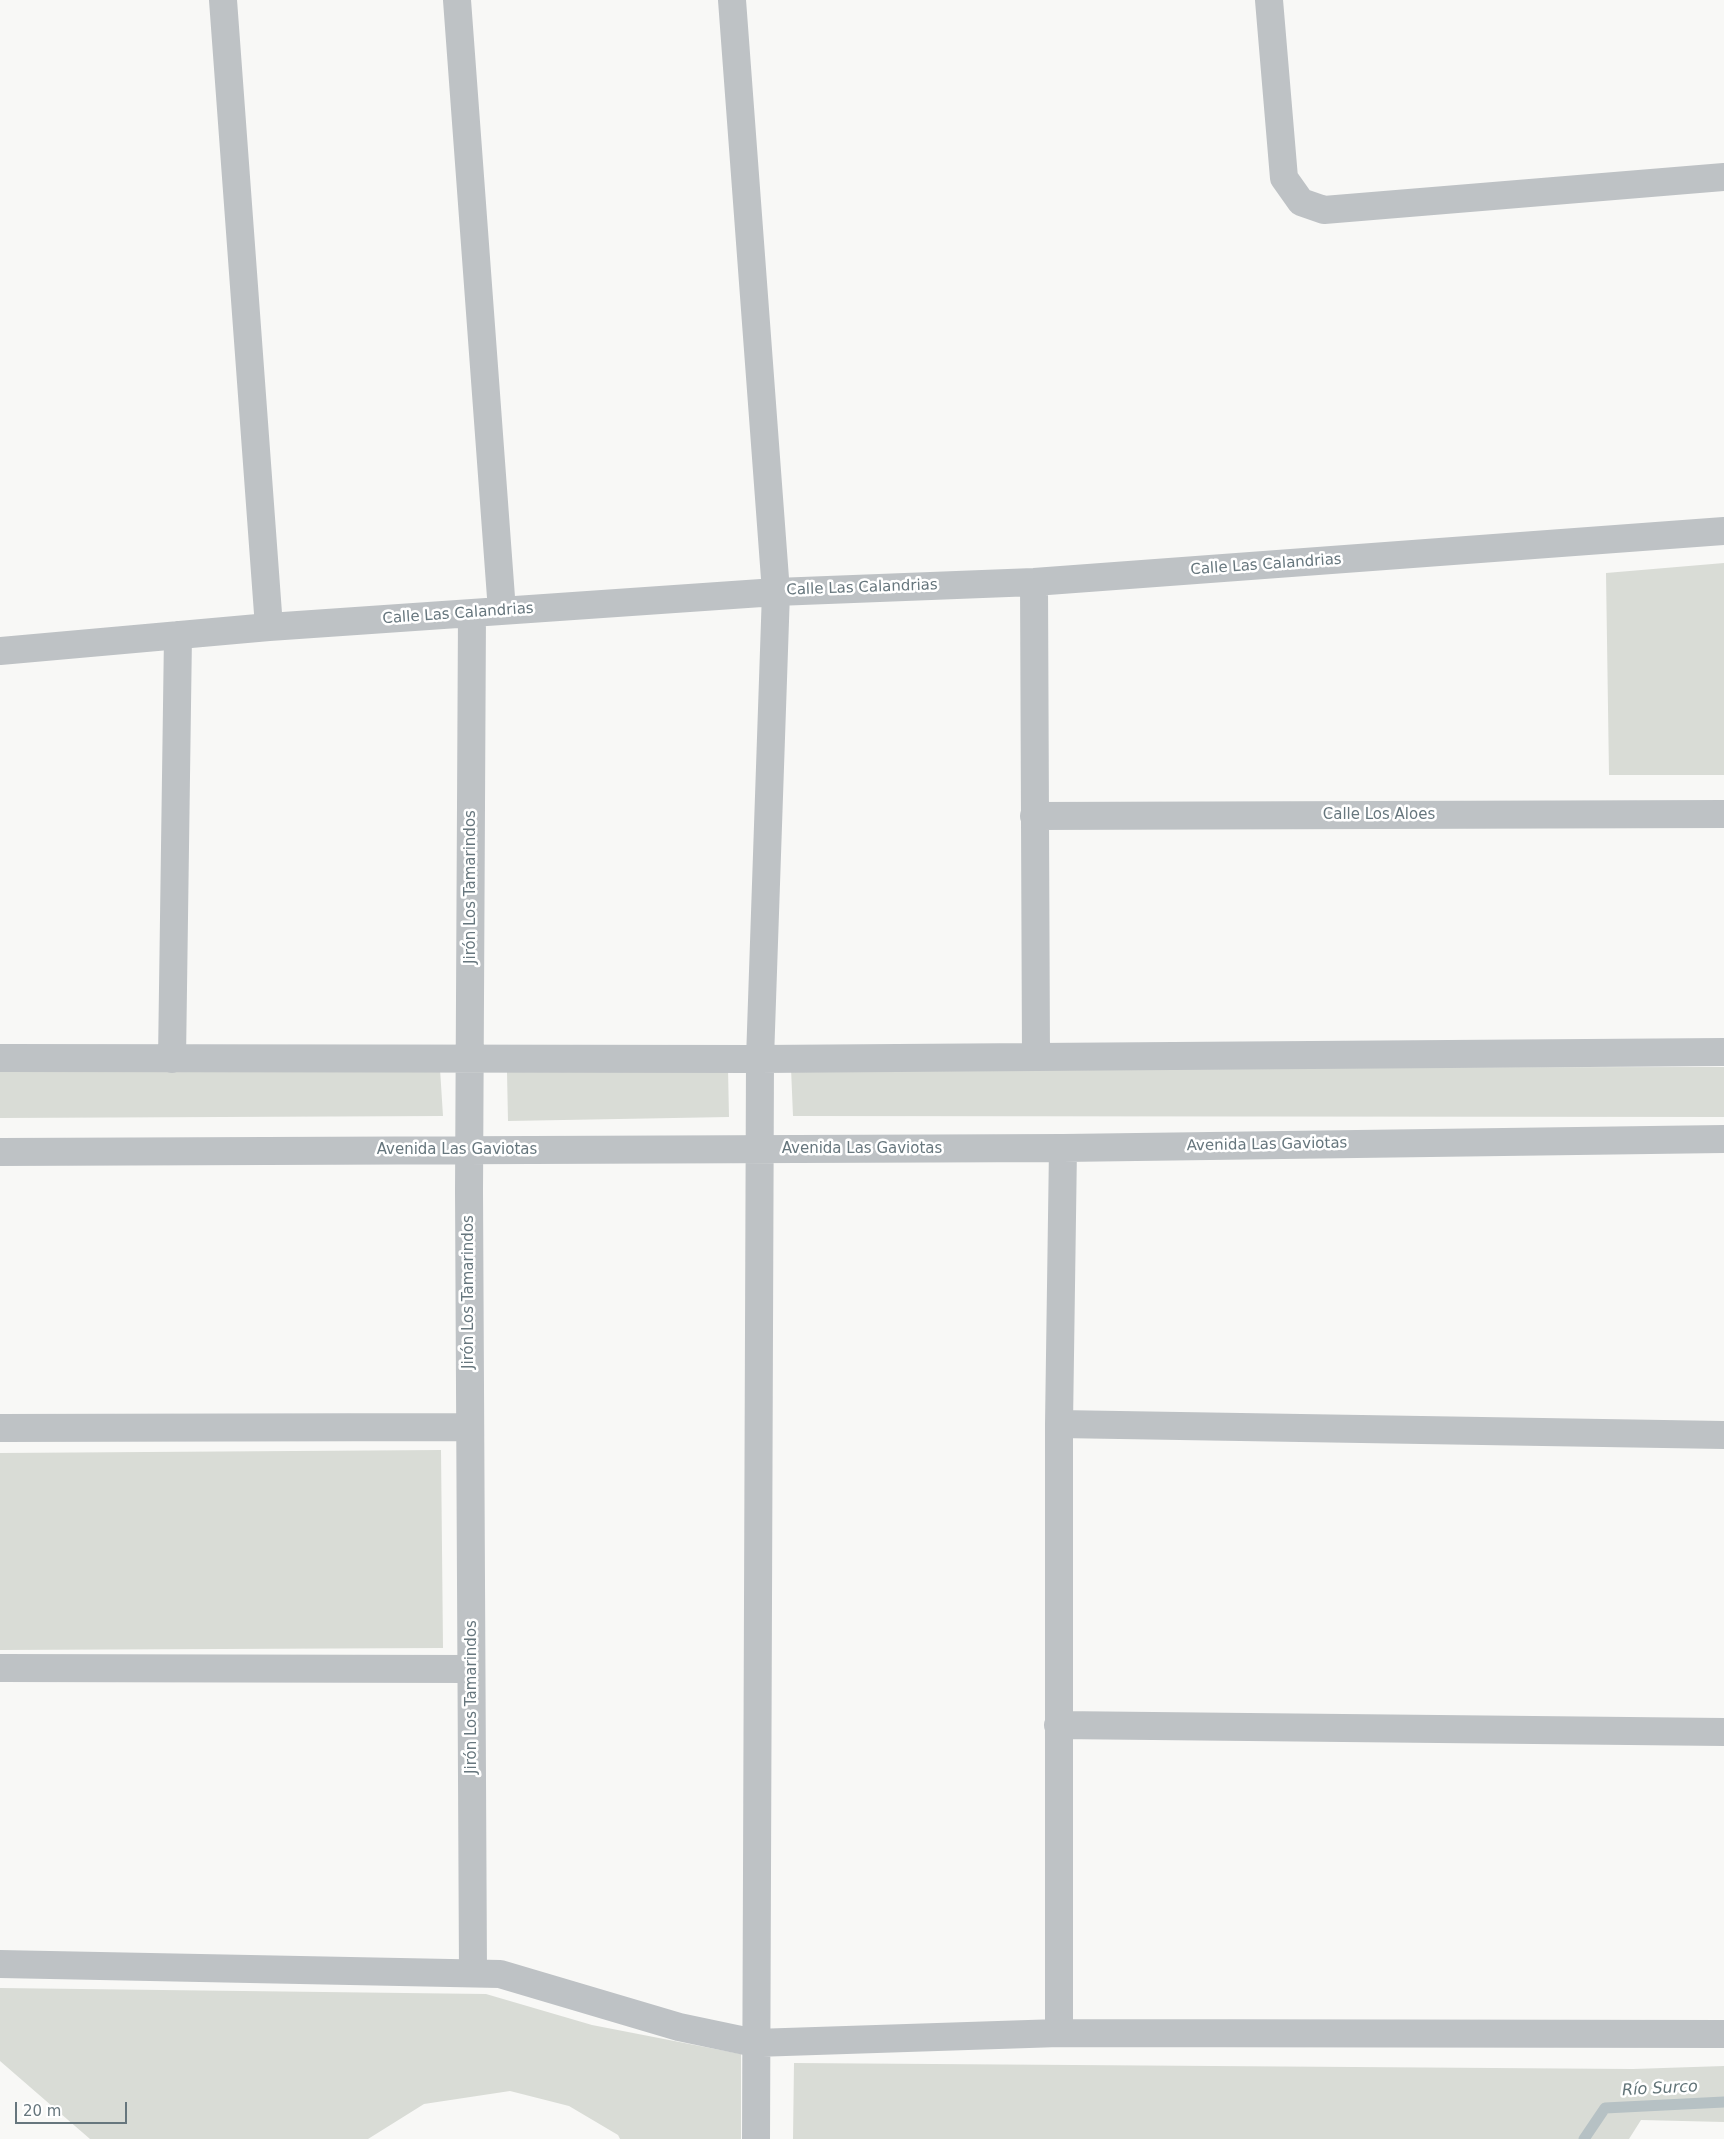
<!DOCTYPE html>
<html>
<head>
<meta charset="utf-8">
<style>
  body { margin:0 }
  #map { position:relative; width:1724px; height:2139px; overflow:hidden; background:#f8f8f6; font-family:"DejaVu Sans",sans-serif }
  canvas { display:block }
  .scale { position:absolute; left:15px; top:2102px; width:112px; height:22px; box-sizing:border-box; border:2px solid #66767d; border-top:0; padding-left:6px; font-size:15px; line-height:18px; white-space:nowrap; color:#66767d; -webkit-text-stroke:4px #fff; paint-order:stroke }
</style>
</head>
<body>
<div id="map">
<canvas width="1724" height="2139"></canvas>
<div class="scale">20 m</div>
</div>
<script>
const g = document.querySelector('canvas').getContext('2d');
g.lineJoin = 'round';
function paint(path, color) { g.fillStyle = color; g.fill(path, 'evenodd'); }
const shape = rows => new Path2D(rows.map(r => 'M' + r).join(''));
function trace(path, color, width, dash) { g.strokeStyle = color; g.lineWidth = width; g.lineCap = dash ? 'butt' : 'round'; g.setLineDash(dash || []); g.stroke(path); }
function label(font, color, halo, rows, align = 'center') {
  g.font = font + ' "DejaVu Sans",sans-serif'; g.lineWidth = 5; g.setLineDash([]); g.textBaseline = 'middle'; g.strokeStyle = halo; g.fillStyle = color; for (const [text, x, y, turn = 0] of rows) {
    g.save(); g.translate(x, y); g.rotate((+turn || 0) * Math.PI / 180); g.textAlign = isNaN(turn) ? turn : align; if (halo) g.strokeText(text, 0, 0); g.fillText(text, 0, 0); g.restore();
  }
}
paint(shape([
  [1724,563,1724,775,1609,775,1606,573],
  [1724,1067,1724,1117,793,1116,791,1068],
  [0,1068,440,1069,443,1116,0,1118],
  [728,1068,729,1117,508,1121,507,1072],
  [441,1450,443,1648,0,1650,0,1453],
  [0,1988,486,1994,592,2025,741,2054,741,2139,620,2139,618,2135,569,2106,510,2091,424,2104,368,2139,90,2139,0,2061],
  [794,2063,1633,2069,1724,2066,1724,2122,1641,2120,1629,2139,793,2139]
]), '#d9dcd6');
trace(shape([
  [1584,2139,1605,2108,1724,2102]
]), '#b6c1c4', 11);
trace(shape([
  [223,0,269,627],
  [457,0,502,611],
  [732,0,776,592,760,1059,756,2139],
  [1269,0,1284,178,1301,202,1324,210,1724,177],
  [1034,582,1036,1057],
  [472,613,469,1191,473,1972],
  [0,651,269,627,472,613,776,592,1034,582,1724,531],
  [1034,816,1724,814],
  [0,1058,760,1059,1724,1052],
  [172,1059,178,635],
  [0,1152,1063,1148,1724,1139],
  [1059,1424,1724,1435],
  [0,1428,470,1427],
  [0,1668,471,1669],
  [1058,1725,1724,1732],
  [0,1964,500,1974,679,2027,755,2043,1059,2033,1724,2034],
  [1059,2033,1059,1424,1063,1148]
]), '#bec2c5', 28);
label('15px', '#66767d', '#fff', [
  ["Calle Las Calandrias",1266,565,-4],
  ["Calle Las Calandrias",862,588,-2],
  ["Calle Las Calandrias",458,614,-4],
  ["Calle Los Aloes",1379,815],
  ["Jirón Los Tamarindos",471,887,-90],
  ["Avenida Las Gaviotas",1267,1145,-1],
  ["Avenida Las Gaviotas",862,1149],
  ["Avenida Las Gaviotas",457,1150],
  ["Jirón Los Tamarindos",469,1292,-90],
  ["Jirón Los Tamarindos",472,1697,-90]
]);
label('italic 16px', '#627478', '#fff', [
  ["Río Surco",1660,2089,-3]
]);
</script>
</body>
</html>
